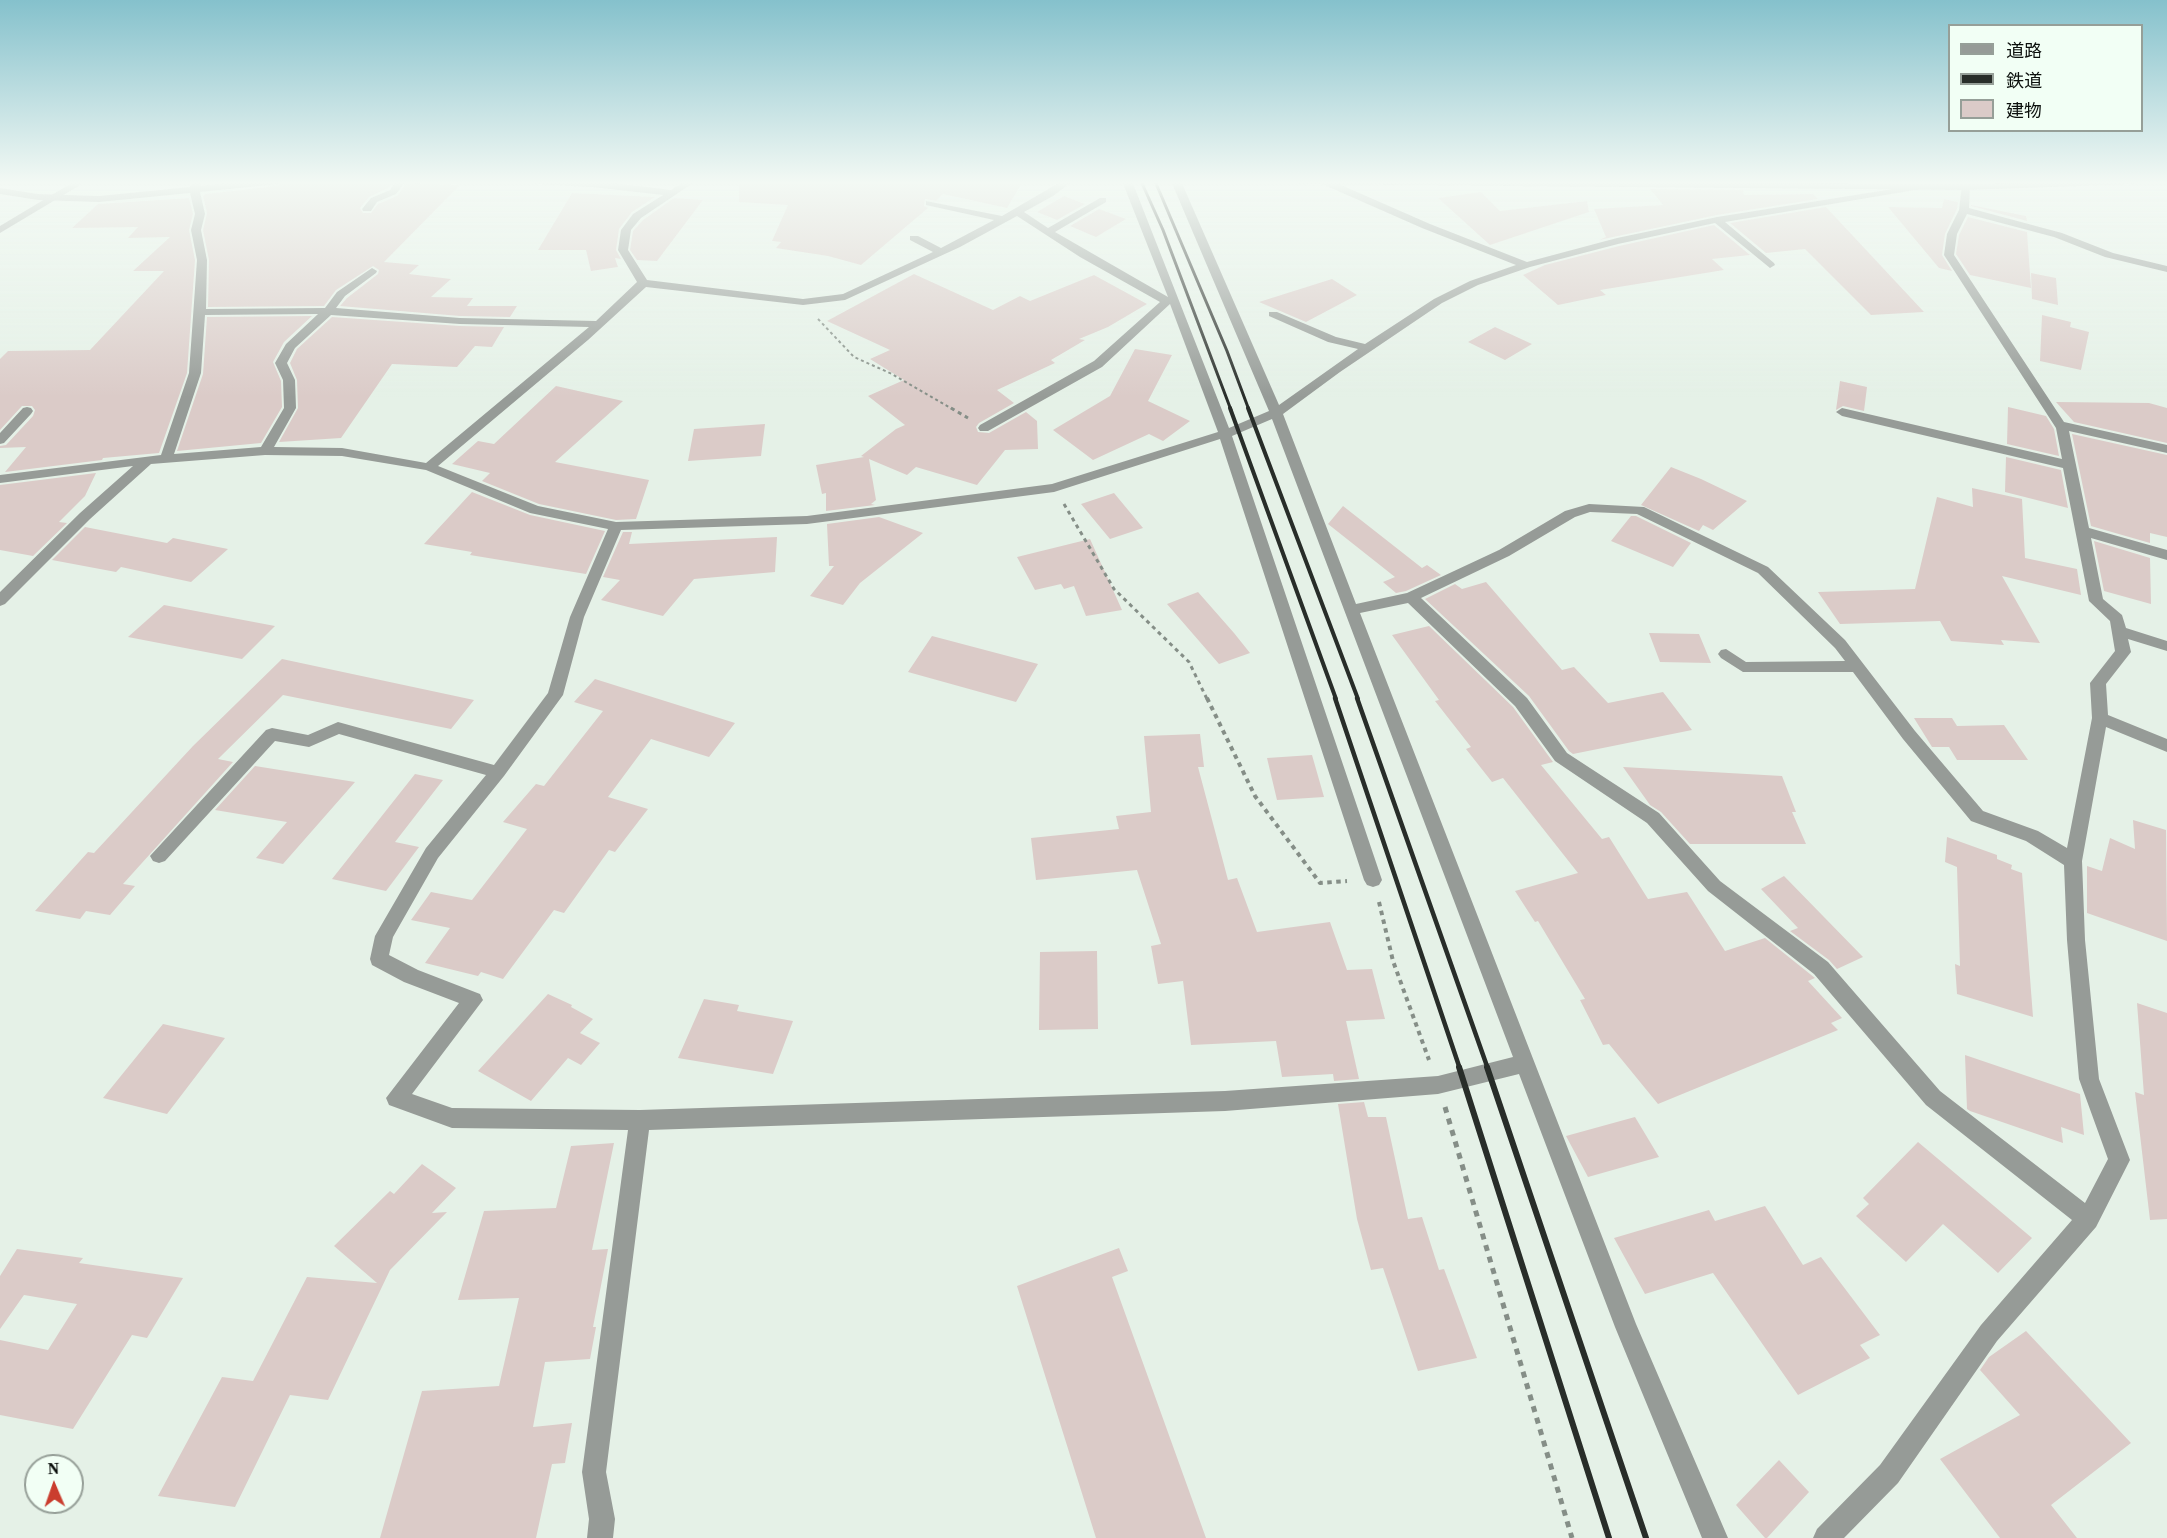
<!DOCTYPE html>
<html>
<head>
<meta charset="utf-8">
<style>
  body { margin:0 }
  #map { position:relative; width:2167px; height:1538px; overflow:hidden; background:#e5f1e7; font-family:"Source Serif 4","Noto Sans JP",serif }
  canvas { display:block }
  .legend { position:absolute; left:1948px; top:24px; width:195px; height:108px; box-sizing:border-box; background:#f2fff5; border:2px solid #969f98; margin:0; padding:8px 10px; list-style:none; font-size:18px; color:#0c100d }
  .legend li { display:flex; align-items:center; gap:12px; height:30px }
  .legend b { width:30px; border:2px solid #969f98 }
  .north { position:absolute; left:24px; top:1454px; width:60px; height:60px; box-sizing:border-box; background:#f2fff5; border:2px solid #969f98; border-radius:50%; rotate:358deg; font-size:16px; font-weight:700; line-height:24px; text-align:center; color:#0c100d }
  .north::after { content:''; display:block; margin:auto; width:21px; height:27px; background:#ca3d2e; clip-path:polygon(50% 0,100% 100%,50% 72%,0 100%) }
</style>
</head>
<body>
<div id="map">
<canvas width="2167" height="1538"></canvas>
<ul class="legend">
<li><b style="height:8px;background:#969b97"></b>道路</li>
<li><b style="height:8px;background:#282d29"></b>鉄道</li>
<li><b style="height:16px;background:#dbcbc8"></b>建物</li>
</ul>
<div class="north">N</div>
</div>
<script>
const g = document.querySelector('canvas').getContext('2d');
g.lineJoin = 'round';
function paint(path, color) { g.fillStyle = color; g.fill(path, 'evenodd'); }
const shape = rows => new Path2D(rows.map(r => 'M' + r).join(''));
function trace(path, color, width, dash) { g.strokeStyle = color; g.lineWidth = width; g.lineCap = dash ? 'butt' : 'round'; g.setLineDash(dash || []); g.stroke(path); }
paint(shape([
  [283,181,392,182,388,188,369,197,360,208,363,213,371,213,378,204,397,196,407,183,460,185,384,262,419,265,409,274,451,279,431,297,473,298,467,306,517,306,510,317,460,316,340,306,347,298,378,274,379,270,373,266,336,290,324,306,208,307,209,260,203,230,207,213,203,196,205,194,277,186],
  [739,181,1023,181,1007,208,943,194,936,201,925,199,924,206,928,208,861,265,828,256,776,248,781,242,772,241,788,205,739,202],
  [1650,189,1743,190,1744,195,1813,194,1818,199,1717,215,1599,240,1606,237,1594,209,1663,205],
  [1481,192,1500,211,1587,201,1589,212,1490,245,1438,198],
  [572,193,655,197,632,212,619,229,616,250,621,259,615,258,618,267,591,271,586,250,538,250],
  [1064,196,1085,204,1057,220,1037,212],
  [189,198,193,214,189,230,195,260,187,373,159,453,103,458,102,460,5,472,26,447,0,448,0,446,6,445,33,416,35,410,32,406,22,406,0,430,0,359,8,351,90,350,164,271,133,271,170,237,128,238,138,227,72,228,98,204],
  [674,198,703,200,657,261,637,260,630,250,633,231,643,220],
  [1944,199,1958,202,1957,209,1945,234,1942,255,1952,271,1939,268,1888,207,1942,208],
  [1971,205,2026,216,2027,221,1971,206],
  [1826,207,1924,312,1871,315,1805,249,1766,253,1730,223],
  [1099,209,1126,219,1096,237,1070,226],
  [1968,217,2027,232,2031,288,1970,275,1956,254,1959,235],
  [1714,225,1750,255,1712,259,1724,270,1600,290,1606,295,1558,305,1523,275,1545,265,1619,246],
  [2031,273,2056,278,2058,305,2032,299],
  [914,274,993,310,1020,296,1030,301,1094,275,1147,304,1108,327,1079,339,1085,340,1051,360,1055,363,997,390,1014,403,979,423,976,427,978,432,989,433,1026,412,1037,421,1038,449,1005,450,977,485,916,467,907,475,869,459,876,500,871,504,875,505,826,511,826,493,822,494,816,465,864,457,861,456,896,429,905,425,868,396,904,380,870,359,890,350,827,321],
  [1332,279,1357,295,1306,322,1259,302],
  [2042,315,2071,322,2070,327,2089,332,2081,370,2040,361],
  [312,316,284,342,273,362,281,381,282,407,261,443,177,451,203,374,207,317],
  [332,317,460,326,504,327,492,347,475,346,457,367,392,364,341,438,279,442,298,408,297,380,290,363,297,349],
  [1495,327,1532,344,1505,360,1468,342],
  [1135,349,1172,355,1148,401,1190,421,1163,441,1149,434,1093,460,1053,430,1110,396],
  [1840,381,1867,387,1864,411,1843,406,1836,410],
  [556,386,623,401,555,462,649,480,636,519,616,520,539,504,482,481,490,473,452,464,478,441,494,444],
  [2056,402,2149,403,2167,408,2167,443,2074,422],
  [2008,407,2046,416,2054,429,2059,456,2007,444],
  [765,424,761,456,688,461,694,429],
  [2072,434,2167,455,2167,537,2150,533,2150,543,2091,526],
  [2006,457,2061,470,2068,508,2005,492],
  [1671,467,1701,479,1747,501,1713,530,1703,525,1699,531,1641,505],
  [96,473,85,496,59,522,67,523,33,556,0,550,0,485],
  [1972,488,2022,499,2025,558,2077,569,2081,595,2002,576,2040,643,2001,640,2004,645,1951,641,1940,621,1840,624,1818,592,1915,589,1937,497,1973,507],
  [472,492,530,515,605,531,586,574,470,555,472,552,424,544],
  [1114,493,1143,528,1110,539,1081,504],
  [1343,506,1422,568,1427,565,1441,575,1406,591,1396,593,1383,582,1395,577,1328,524],
  [1631,516,1636,516,1691,543,1673,567,1611,541],
  [879,517,923,533,860,583,843,605,810,596,834,566,829,566,827,524],
  [85,527,167,543,173,538,228,549,191,582,121,567,116,572,52,560],
  [623,532,632,532,629,544,777,537,775,572,694,579,663,616,601,600,620,580,603,577],
  [1090,539,1122,610,1086,616,1074,586,1064,589,1061,584,1035,590,1017,557],
  [2094,541,2150,558,2151,604,2104,591],
  [1486,582,1562,670,1574,667,1608,703,1663,692,1692,730,1573,754,1569,751,1529,696,1425,599,1455,584,1462,589],
  [1198,592,1234,633,1250,653,1219,664,1167,604],
  [164,605,275,626,242,659,128,637],
  [1429,626,1513,707,1553,762,1541,765,1602,839,1609,837,1648,899,1687,892,1725,951,1765,938,1815,978,1808,981,1842,1018,1831,1023,1838,1030,1658,1104,1609,1044,1603,1045,1580,1000,1585,999,1538,921,1535,922,1515,891,1578,873,1503,778,1492,782,1466,749,1471,747,1435,701,1439,700,1392,635],
  [1649,633,1699,634,1711,663,1660,662],
  [932,636,1038,664,1016,702,908,672],
  [282,659,474,700,451,729,283,695,218,759,233,762,123,884,135,886,110,915,86,911,80,919,35,911,88,852,94,853,193,746],
  [595,679,735,723,709,757,651,739,608,797,648,809,615,852,609,850,564,913,554,910,503,979,481,972,478,976,425,963,450,928,411,920,431,892,472,900,527,829,503,822,536,784,544,786,603,711,574,702],
  [1914,718,1952,718,1957,726,2004,725,2028,760,1957,760,1949,747,1932,747],
  [1200,734,1204,767,1198,767,1228,880,1237,878,1257,932,1330,922,1347,970,1372,969,1385,1019,1346,1021,1359,1079,1334,1081,1333,1074,1282,1077,1276,1041,1191,1045,1183,981,1158,984,1151,946,1161,944,1137,870,1036,880,1031,838,1119,829,1116,816,1151,812,1144,736],
  [1312,755,1324,797,1277,800,1267,758],
  [255,766,355,782,283,864,256,858,287,822,215,810],
  [1623,767,1782,776,1796,812,1792,812,1806,844,1690,844,1661,812,1650,805],
  [415,774,443,780,395,842,419,847,386,891,332,879],
  [2133,820,2166,830,2167,941,2087,913,2087,866,2102,871,2110,838,2135,849],
  [1947,837,1997,855,1997,859,2012,865,2011,869,2022,873,2033,1017,1957,994,1955,964,1960,966,1957,867,1945,862],
  [1784,876,1863,957,1837,969,1829,960,1790,931,1798,928,1761,889],
  [1097,951,1098,1029,1039,1030,1040,952],
  [548,994,572,1005,571,1007,593,1019,580,1033,600,1043,581,1065,568,1058,531,1101,478,1071],
  [704,999,739,1005,737,1011,793,1021,773,1074,678,1058],
  [2137,1003,2167,1013,2167,1219,2150,1220,2135,1092,2144,1095],
  [163,1024,225,1038,167,1114,103,1098],
  [1965,1055,2080,1094,2084,1135,2061,1127,2063,1143,1970,1111,1967,1109],
  [1364,1102,1368,1117,1386,1117,1408,1219,1422,1217,1439,1270,1444,1269,1477,1358,1418,1371,1383,1268,1371,1270,1357,1219,1338,1104],
  [1635,1117,1659,1157,1588,1177,1566,1136],
  [1918,1142,2032,1238,1998,1273,1943,1224,1906,1262,1856,1216,1869,1204,1863,1198],
  [614,1143,592,1250,608,1249,593,1327,596,1327,590,1359,545,1362,533,1427,572,1423,565,1463,552,1464,536,1538,380,1538,422,1391,499,1386,519,1298,458,1300,484,1211,556,1208,571,1146],
  [422,1164,456,1188,432,1213,447,1212,390,1270,328,1400,290,1395,235,1507,158,1496,222,1377,253,1381,307,1277,377,1283,334,1246,390,1191,394,1194],
  [1765,1206,1803,1265,1821,1257,1880,1335,1860,1345,1870,1358,1798,1395,1713,1273,1645,1294,1614,1238,1709,1210,1715,1221],
  [1119,1248,1128,1271,1112,1277,1206,1538,1096,1538,1017,1286],
  [17,1249,83,1258,79,1263,183,1278,147,1338,132,1335,73,1429,0,1415,0,1340,48,1350,77,1304,24,1295,0,1329,0,1276],
  [2026,1331,2131,1443,2051,1505,2077,1538,2000,1538,1940,1459,2020,1415,1980,1370,1989,1357],
  [1779,1460,1809,1492,1767,1538,1765,1538,1736,1505]
]), '#dbcbc8');
trace(shape([
  [818,319,854,357,892,374,954,410]
]), '#858e87', 2, [3, 3]);
trace(shape([
  [951,408,968,418],
  [1064,504,1114,589,1189,662,1207,699]
]), '#858e87', 3, [4, 4]);
trace(shape([
  [1207,698,1255,796,1320,883,1347,881],
  [1379,902,1393,961,1429,1060]
]), '#858e87', 4, [4.5, 4.5]);
trace(shape([
  [1445,1107,1572,1538]
]), '#858e87', 5, [6, 6]);
paint(shape([
  [193,181,203,181,200,186,243,181,281,181,277,184,200,192,205,214,201,230,207,260,206,309,325,308,337,292,372,268,377,271,376,273,345,296,336,308,460,318,596,321,637,282,618,250,621,230,633,214,663,195,592,187,536,184,532,181,596,181,671,190,685,181,696,181,641,218,631,230,628,250,647,280,803,299,843,294,933,252,910,240,910,236,918,236,941,248,994,220,926,205,926,201,1002,216,1062,181,1073,181,1053,196,1024,212,1048,228,1100,198,1106,198,1106,202,1055,232,1168,297,1122,181,1132,181,1229,428,1269,411,1171,181,1181,181,1279,405,1358,349,1328,342,1269,316,1269,312,1277,312,1336,337,1365,344,1434,299,1470,281,1516,265,1422,228,1322,184,1321,181,1332,181,1430,224,1527,262,1617,238,1717,217,1924,184,1924,188,1921,189,1725,222,1774,263,1775,265,1770,268,1715,223,1618,244,1530,267,1478,285,1442,303,1340,372,1283,414,1356,604,1407,593,1499,550,1565,511,1589,504,1644,507,1768,567,1845,640,1915,731,1983,811,2038,831,2067,848,2092,718,2090,683,2115,651,2110,621,2089,601,2063,468,1842,416,1836,412,1842,408,2062,459,2056,428,1944,255,1947,234,1959,210,1962,185,1970,187,1969,208,2062,233,2113,253,2167,266,2167,272,2105,257,2054,237,1967,214,1957,234,1954,255,2064,422,2167,445,2167,453,2069,431,2089,528,2167,550,2167,560,2091,538,2103,599,2122,615,2126,628,2167,641,2167,651,2128,639,2131,652,2106,684,2108,715,2167,739,2167,752,2106,727,2082,861,2085,940,2099,1079,2130,1160,2096,1227,1997,1341,1898,1483,1844,1538,1813,1538,1817,1529,1880,1465,1981,1325,2072,1220,1926,1105,1814,974,1708,891,1647,823,1555,761,1515,706,1408,603,1360,613,1636,1324,1728,1538,1702,1538,1615,1327,1519,1074,1438,1094,1225,1111,649,1130,606,1472,615,1519,613,1538,587,1538,589,1519,582,1472,628,1130,452,1128,389,1105,386,1098,459,1003,404,982,372,965,370,959,375,936,426,848,486,775,339,734,309,747,275,741,165,861,159,863,153,861,150,856,266,730,272,728,308,735,338,722,494,765,548,693,570,617,608,529,530,513,426,470,342,456,265,455,151,464,90,519,5,604,0,606,0,592,80,513,133,466,0,483,0,475,161,455,189,373,197,260,191,230,195,214,190,193,99,202,38,200,0,194,0,188,38,194,99,196,190,187,193,181],
  [1017,216,1080,257,1160,302,1094,361,980,425,978,428,980,431,988,431,1102,367,1170,304,1218,432,1052,484,807,516,616,522,538,506,438,466,588,340,646,287,803,305,845,300,960,247,1017,216],
  [318,314,286,344,275,363,283,380,284,408,261,447,174,454,201,373,205,315,318,314],
  [331,315,460,324,589,327,426,463,342,448,274,447,296,408,295,380,287,363,295,348,331,315],
  [1272,419,1513,1057,1438,1076,1225,1091,640,1110,452,1108,412,1094,483,1000,480,994,418,970,389,955,393,937,438,858,504,776,563,695,584,617,621,530,807,524,1054,492,1220,439,1364,880,1367,885,1373,887,1379,885,1382,880,1232,436,1272,419],
  [1590,512,1637,514,1758,573,1835,648,1845,661,1746,662,1726,649,1721,650,1718,654,1721,658,1743,672,1853,672,1903,739,1971,821,2026,841,2064,865,2067,940,2079,1079,2108,1159,2085,1203,1940,1091,1828,962,1720,881,1659,813,1567,753,1527,698,1421,598,1509,556,1575,517,1590,512],
  [396,181,406,181,396,194,377,202,371,211,363,211,362,209,371,198,390,190,396,181],
  [27,407,31,408,33,411,31,414,4,443,0,444,0,433,23,408,27,407]
]), '#969b97');
paint(shape([
  [75,181,87,181,0,233,0,226,75,181],
  [1293,181,1965,184,2137,181,2133,184,1965,190,1297,184,1293,181]
]), '#969b97');
trace(shape([
  [1141,181,1163,230,1231,410],
  [1155,181,1227,351,1249,410]
]), '#282d29', 3);
trace(shape([
  [1230,408,1336,699],
  [1248,408,1358,699]
]), '#282d29', 4);
trace(shape([
  [1335,698,1460,1069],
  [1357,698,1488,1069]
]), '#282d29', 4.5);
trace(shape([
  [1459,1067,1609,1538],
  [1487,1067,1646,1538]
]), '#282d29', 6);
const sky = g.createLinearGradient(0, 0, 0, 397);
sky.addColorStop(0, '#85c1cc');
sky.addColorStop(0.46, '#f3f9f4');
sky.addColorStop(1, '#f3f9f400');
g.fillStyle = sky;
g.fillRect(0, 0, 2167, 397);
</script>
</body>
</html>
